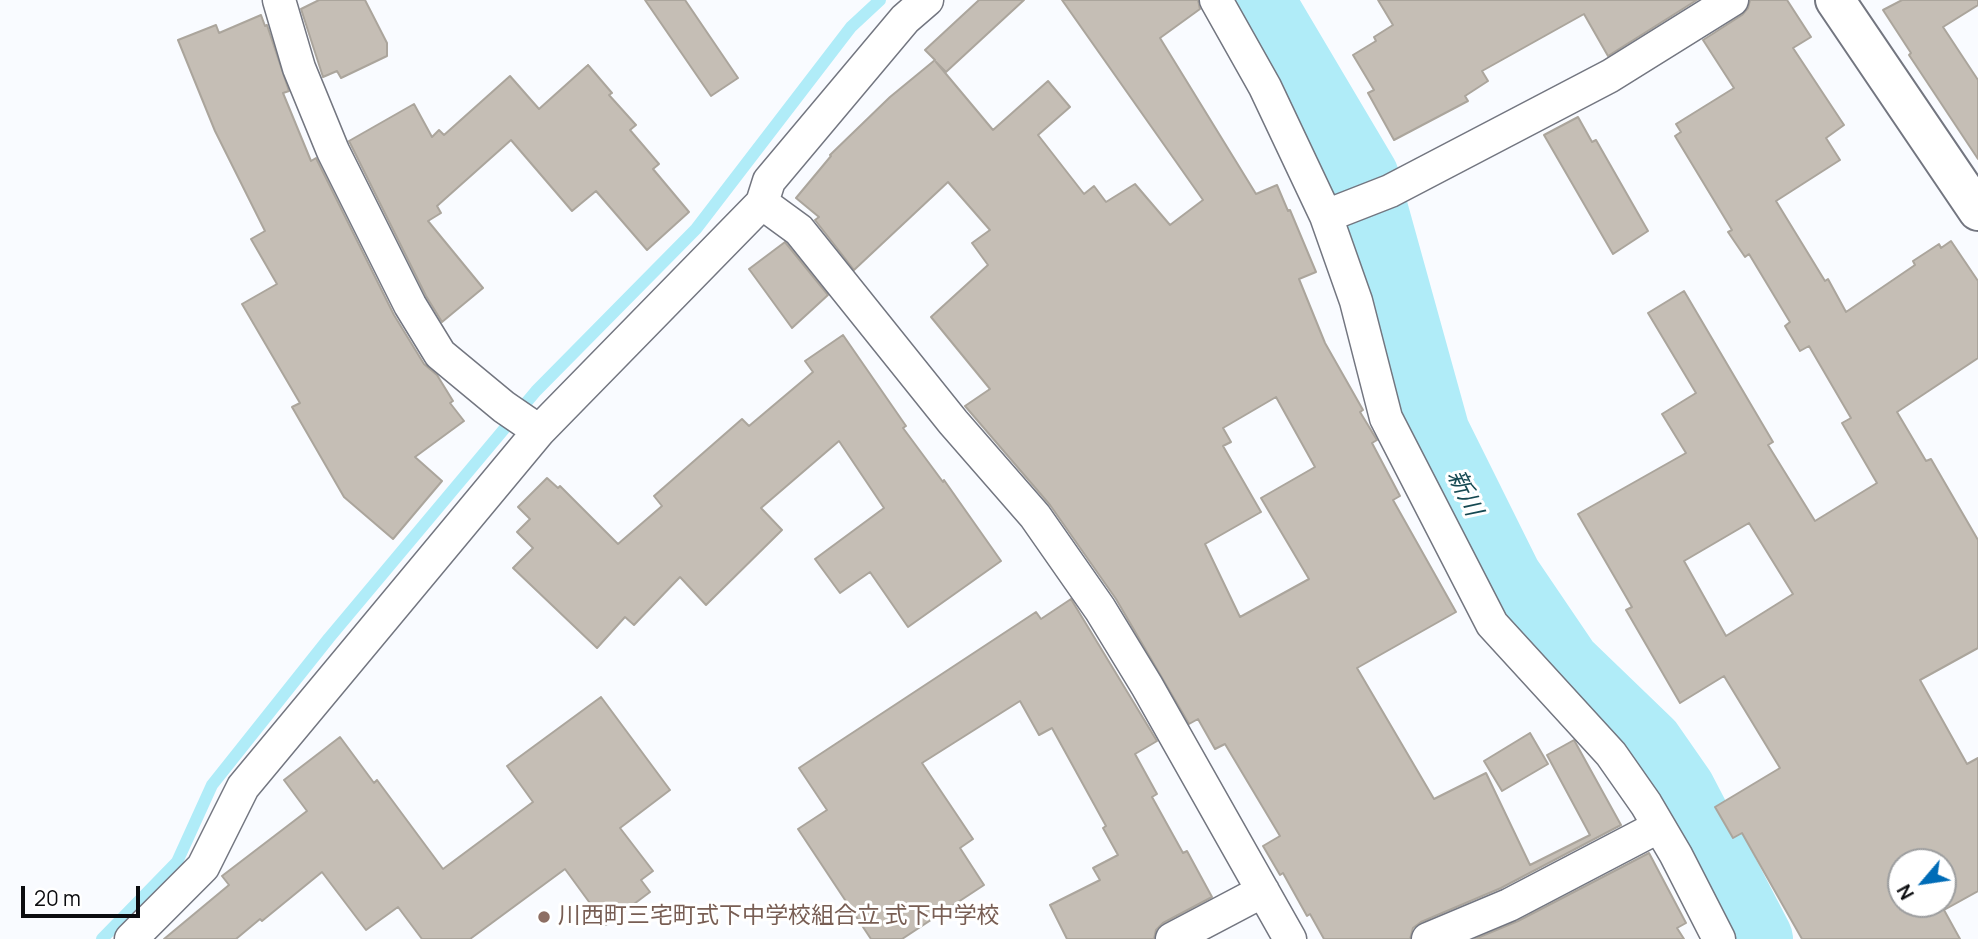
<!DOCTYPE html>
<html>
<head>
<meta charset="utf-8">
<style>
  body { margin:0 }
  #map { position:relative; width:1978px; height:939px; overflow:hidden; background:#f9fbff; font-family:Manrope,sans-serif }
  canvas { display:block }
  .north { position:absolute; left:1887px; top:848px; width:70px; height:70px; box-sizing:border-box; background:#fff; border:2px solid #9d9e9f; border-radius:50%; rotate:241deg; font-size:19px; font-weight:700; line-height:28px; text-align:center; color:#0b0c0f }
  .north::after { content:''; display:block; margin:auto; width:24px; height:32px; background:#006cb7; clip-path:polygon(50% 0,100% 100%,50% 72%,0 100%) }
  .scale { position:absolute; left:21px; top:886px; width:119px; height:32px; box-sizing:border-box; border:4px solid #0b0c0f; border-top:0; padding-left:9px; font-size:21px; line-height:24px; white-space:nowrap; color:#0b0c0f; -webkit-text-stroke:5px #fff; paint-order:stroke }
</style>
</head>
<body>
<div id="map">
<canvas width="1978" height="939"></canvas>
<div class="north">N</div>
<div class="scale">20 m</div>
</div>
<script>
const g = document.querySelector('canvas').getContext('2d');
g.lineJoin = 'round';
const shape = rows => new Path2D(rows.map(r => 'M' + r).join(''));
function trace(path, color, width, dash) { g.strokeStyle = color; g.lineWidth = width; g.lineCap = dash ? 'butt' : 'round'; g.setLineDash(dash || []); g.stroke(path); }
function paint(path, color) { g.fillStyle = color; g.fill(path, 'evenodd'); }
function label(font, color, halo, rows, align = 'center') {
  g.font = font + ' Manrope,"Noto Sans JP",sans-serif'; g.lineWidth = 6; g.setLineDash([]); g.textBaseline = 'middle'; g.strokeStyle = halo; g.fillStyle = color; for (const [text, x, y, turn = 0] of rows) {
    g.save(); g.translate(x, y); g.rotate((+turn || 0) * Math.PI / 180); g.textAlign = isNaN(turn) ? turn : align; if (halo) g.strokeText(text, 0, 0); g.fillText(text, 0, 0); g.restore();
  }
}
trace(shape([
  [102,939,177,862,212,785,329,638,536,391,696,229,851,27,880,0]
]), '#b0ecf8', 12);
trace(shape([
  [1258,0,1363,177,1434,433,1506,578,1565,665,1648,745,1680,791,1757,939]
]), '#b0ecf8', 72);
const building = shape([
  [319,0,365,0,387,43,387,56,341,78,337,71,323,77,301,9,319,0],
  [645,0,685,0,738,78,711,96,645,0],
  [979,0,1024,0,946,72,936,62,993,130,1048,81,1070,107,1038,135,1084,194,1094,186,1106,202,1135,184,1170,225,1203,200,1062,0,1198,0,1200,9,1160,38,1256,194,1277,185,1288,211,1290,210,1316,272,1299,279,1325,343,1363,410,1360,412,1377,440,1372,443,1400,496,1393,500,1456,612,1357,668,1434,799,1486,773,1530,865,1590,835,1547,755,1574,740,1621,825,1501,888,1421,922,1413,928,1410,939,1324,939,1310,914,1307,916,1283,873,1280,875,1263,846,1280,836,1225,744,1215,749,1198,719,1189,724,1116,599,1050,505,965,406,990,389,931,317,988,265,972,243,990,230,948,182,854,270,815,220,819,217,796,198,831,156,830,155,890,97,935,60,925,50,979,0],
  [1276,397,1315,467,1261,498,1309,579,1240,617,1205,544,1261,512,1223,446,1231,442,1223,428,1276,397],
  [1378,0,1697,0,1608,56,1584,14,1482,71,1488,81,1465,96,1468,101,1394,140,1368,93,1374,90,1353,55,1376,41,1374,37,1393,25,1378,0],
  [1750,0,1787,0,1811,37,1793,48,1844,125,1826,138,1840,160,1776,201,1825,281,1828,279,1846,312,1915,265,1913,261,1939,244,1941,248,1951,241,1978,281,1978,358,1897,412,1926,461,1931,459,1978,540,1978,648,1920,680,1967,764,1978,758,1978,891,1944,910,1960,939,1802,939,1742,833,1733,838,1715,807,1780,768,1724,676,1680,703,1626,610,1632,607,1578,514,1686,453,1662,414,1696,393,1648,313,1684,291,1773,442,1768,445,1815,521,1877,483,1842,423,1851,418,1809,346,1800,351,1785,326,1790,322,1749,254,1745,257,1728,232,1732,230,1675,136,1681,132,1676,124,1734,88,1703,40,1742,15,1748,8,1750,0],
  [1749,523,1793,594,1726,636,1684,561,1749,523],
  [1901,862,1943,862,1943,904,1901,904,1901,862],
  [1902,0,1978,0,1978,5,1943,27,1978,80,1978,159,1909,55,1911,53,1883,10,1902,0],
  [261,15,265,26,267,25,289,91,283,93,311,161,316,158,394,315,424,364,437,375,453,401,450,403,464,421,415,457,442,481,393,539,344,497,292,407,300,403,242,304,277,284,251,239,265,231,215,131,178,40,216,25,219,33,261,15],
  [588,65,612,93,609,95,636,125,630,130,659,164,653,169,689,212,647,250,596,191,572,211,511,140,437,206,441,213,428,221,483,288,442,322,426,296,349,141,414,104,432,137,439,130,444,135,510,76,539,109,588,65],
  [1578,117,1592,142,1596,140,1648,231,1613,254,1544,135,1578,117],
  [785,242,828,295,792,328,749,269,785,242],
  [843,335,906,426,903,428,943,482,944,480,1001,561,908,627,870,572,840,593,815,559,884,508,839,441,761,508,782,530,706,605,680,577,634,625,625,617,597,648,513,568,533,548,517,532,530,519,518,507,547,478,558,488,560,486,618,544,662,506,654,496,742,419,749,426,813,372,805,361,843,335],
  [1071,599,1157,741,1135,754,1157,794,1152,797,1183,853,1187,851,1212,897,1163,923,1156,930,1154,939,1067,939,1050,905,1100,880,1093,868,1118,855,1103,828,1106,826,1052,728,1039,735,1020,701,922,763,973,839,960,848,984,885,902,939,871,939,798,829,827,810,799,768,1036,612,1041,619,1071,599],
  [601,697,670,790,620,828,653,871,641,880,650,892,606,925,565,869,470,939,422,939,398,907,366,930,322,872,262,921,260,919,236,939,164,939,229,885,222,876,307,811,284,780,340,737,374,783,377,780,443,869,533,802,507,766,601,697],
  [1530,733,1548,764,1502,791,1484,761,1530,733],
  [1649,853,1686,923,1677,928,1684,939,1475,939,1518,921,1649,853]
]);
paint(building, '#c5beb5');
trace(building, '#aba59c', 2);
const minor = shape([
  [279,0,299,68,333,151,410,305,440,354,504,407,539,431],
  [1216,0,1265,87,1326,216,1356,301,1386,418,1492,624,1611,754,1646,804,1676,855,1719,939],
  [762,203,799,230,953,422,1035,516,1100,609,1147,686,1290,939],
  [1326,216,1390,191,1610,76,1732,0],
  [131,939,203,867,243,787,539,431,762,203,769,181,905,19,927,0],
  [1172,939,1263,891],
  [1428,939,1509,905,1658,827]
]);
const tertiary = shape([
  [1835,0,1978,211]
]);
trace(minor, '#737680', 35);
trace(tertiary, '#737680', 42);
trace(minor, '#fff', 32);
trace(tertiary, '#fff', 38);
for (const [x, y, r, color] of [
  [544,917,7,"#8d6e63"]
]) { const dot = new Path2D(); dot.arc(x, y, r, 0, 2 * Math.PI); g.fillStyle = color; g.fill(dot); trace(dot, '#fff', 2.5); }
label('23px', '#785e54', '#fff', [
  ["川西町三宅町式下中学校組合立 式下中学校",558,917]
], 'left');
label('italic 24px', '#154952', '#fff', [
  ["新川",1464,493,64]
]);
</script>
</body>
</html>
